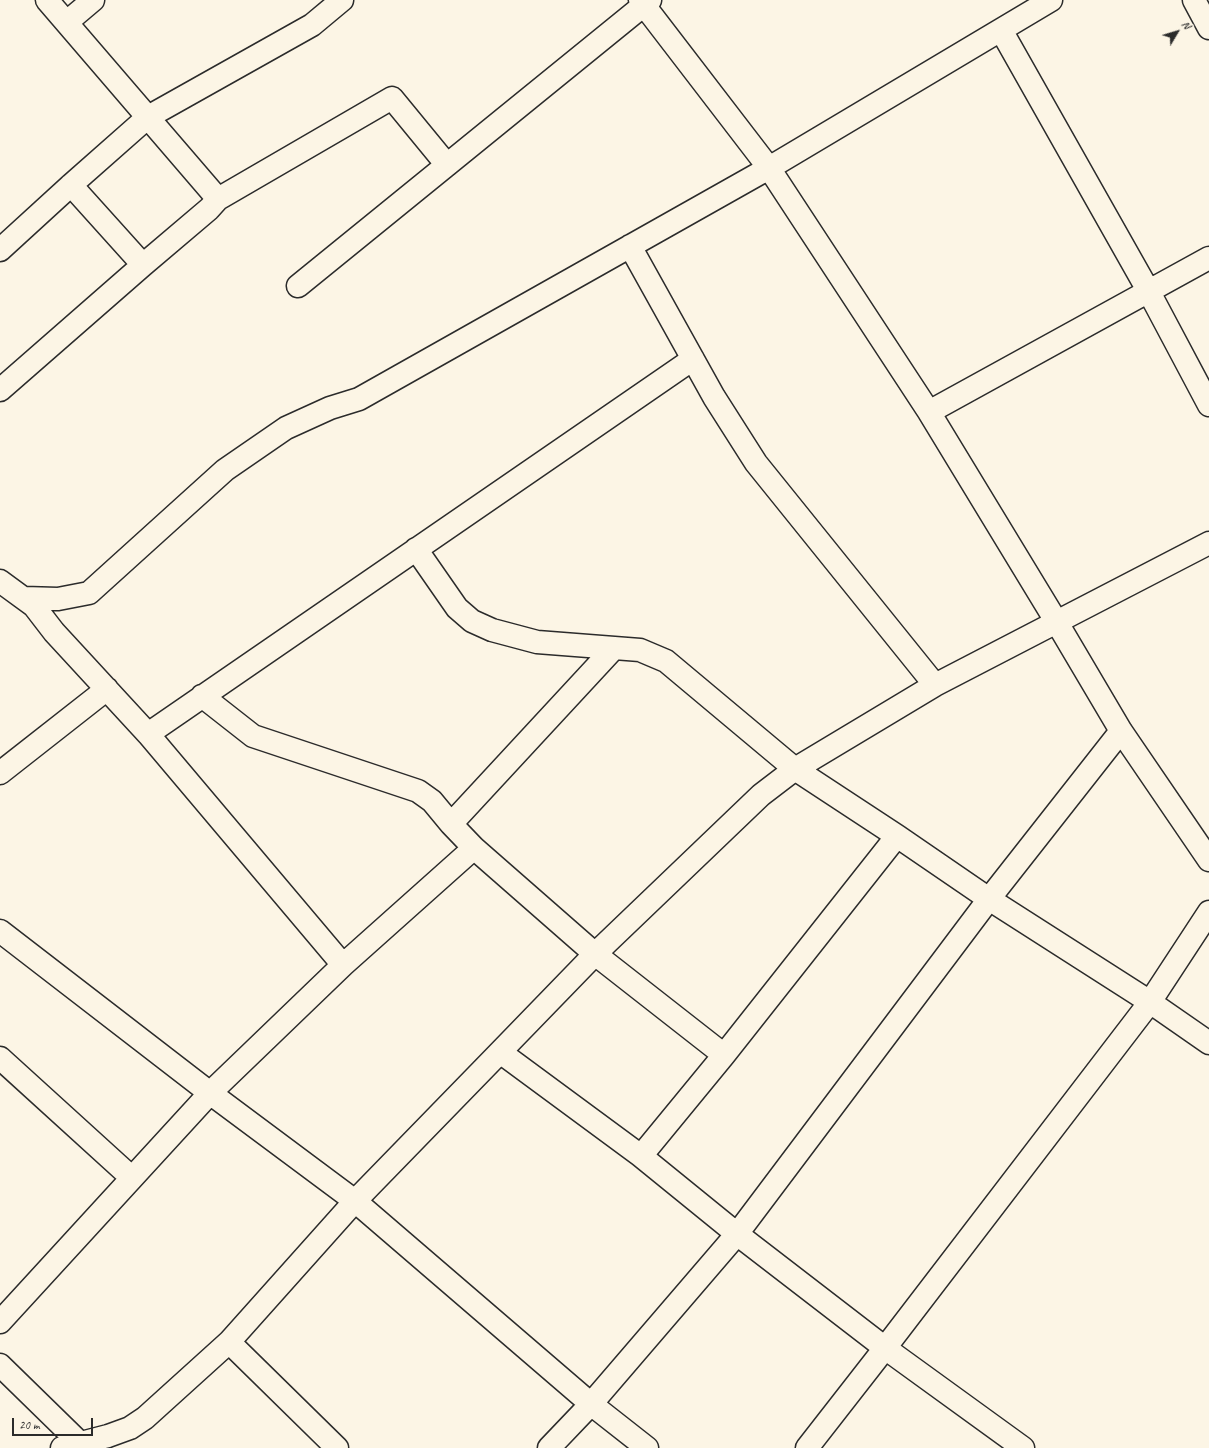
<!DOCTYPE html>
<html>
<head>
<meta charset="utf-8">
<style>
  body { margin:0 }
  #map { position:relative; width:1209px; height:1448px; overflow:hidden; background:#fcf5e5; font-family:Caveat,sans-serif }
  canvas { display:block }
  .north { position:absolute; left:1157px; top:12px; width:40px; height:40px; -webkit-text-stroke:3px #fcf5e5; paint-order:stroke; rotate:52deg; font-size:11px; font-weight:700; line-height:16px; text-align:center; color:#2b2b2b }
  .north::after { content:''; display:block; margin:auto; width:14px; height:18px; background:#2b2b2b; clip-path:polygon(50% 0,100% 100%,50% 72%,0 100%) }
  .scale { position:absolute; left:12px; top:1418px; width:81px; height:18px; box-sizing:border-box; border:2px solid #2b2b2b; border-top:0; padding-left:5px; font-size:12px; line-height:14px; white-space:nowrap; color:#2b2b2b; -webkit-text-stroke:3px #fcf5e5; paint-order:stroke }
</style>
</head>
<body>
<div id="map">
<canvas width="1209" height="1448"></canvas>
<div class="north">N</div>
<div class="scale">20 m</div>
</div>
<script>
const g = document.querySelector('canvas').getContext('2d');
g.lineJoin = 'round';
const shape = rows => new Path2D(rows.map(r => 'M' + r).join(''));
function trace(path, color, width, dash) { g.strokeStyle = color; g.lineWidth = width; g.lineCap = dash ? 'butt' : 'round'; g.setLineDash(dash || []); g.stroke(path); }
const minor = shape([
  [47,0,218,199],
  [640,0,769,168,929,412,1056,621,1121,731,1209,860],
  [1194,0,1209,28],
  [67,22,93,0],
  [1001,30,1149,292,1209,405],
  [71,185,143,265],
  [630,246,714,397,756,463,935,685],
  [0,250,71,185,148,117,312,25,342,0],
  [298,286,650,0],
  [0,390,143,265,209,209,218,199,392,98,447,165],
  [929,412,1209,258],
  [416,549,457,608,472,621,492,630,537,642,640,650,666,661,795,769,897,836,989,899,1150,1002,1209,1043],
  [0,581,34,606,54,632,148,734,343,965],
  [24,598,58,599,89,593,225,470,286,428,330,408,359,399,769,168,1051,0],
  [614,648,451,824,474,848,595,954,724,1055],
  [202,696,253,736,418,791,432,801,451,824],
  [148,734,693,359],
  [0,773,107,689],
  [0,931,210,1093,355,1201,591,1404,647,1448],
  [500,1052,641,1156,737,1234,885,1348,1023,1448],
  [0,1058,132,1178],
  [641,1156,724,1055,897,836],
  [0,1322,210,1093,343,965,474,848],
  [229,1342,337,1448],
  [0,1365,85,1448],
  [62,1448,108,1436,130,1428,145,1418,229,1342,355,1201,500,1052,595,954,761,795,795,769,935,685,1209,543],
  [549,1448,591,1404,737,1234,989,899,1121,731],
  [807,1448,885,1348,1150,1002,1209,912]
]);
trace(minor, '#2b2b2b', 25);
trace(minor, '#fcf5e5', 22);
</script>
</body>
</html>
